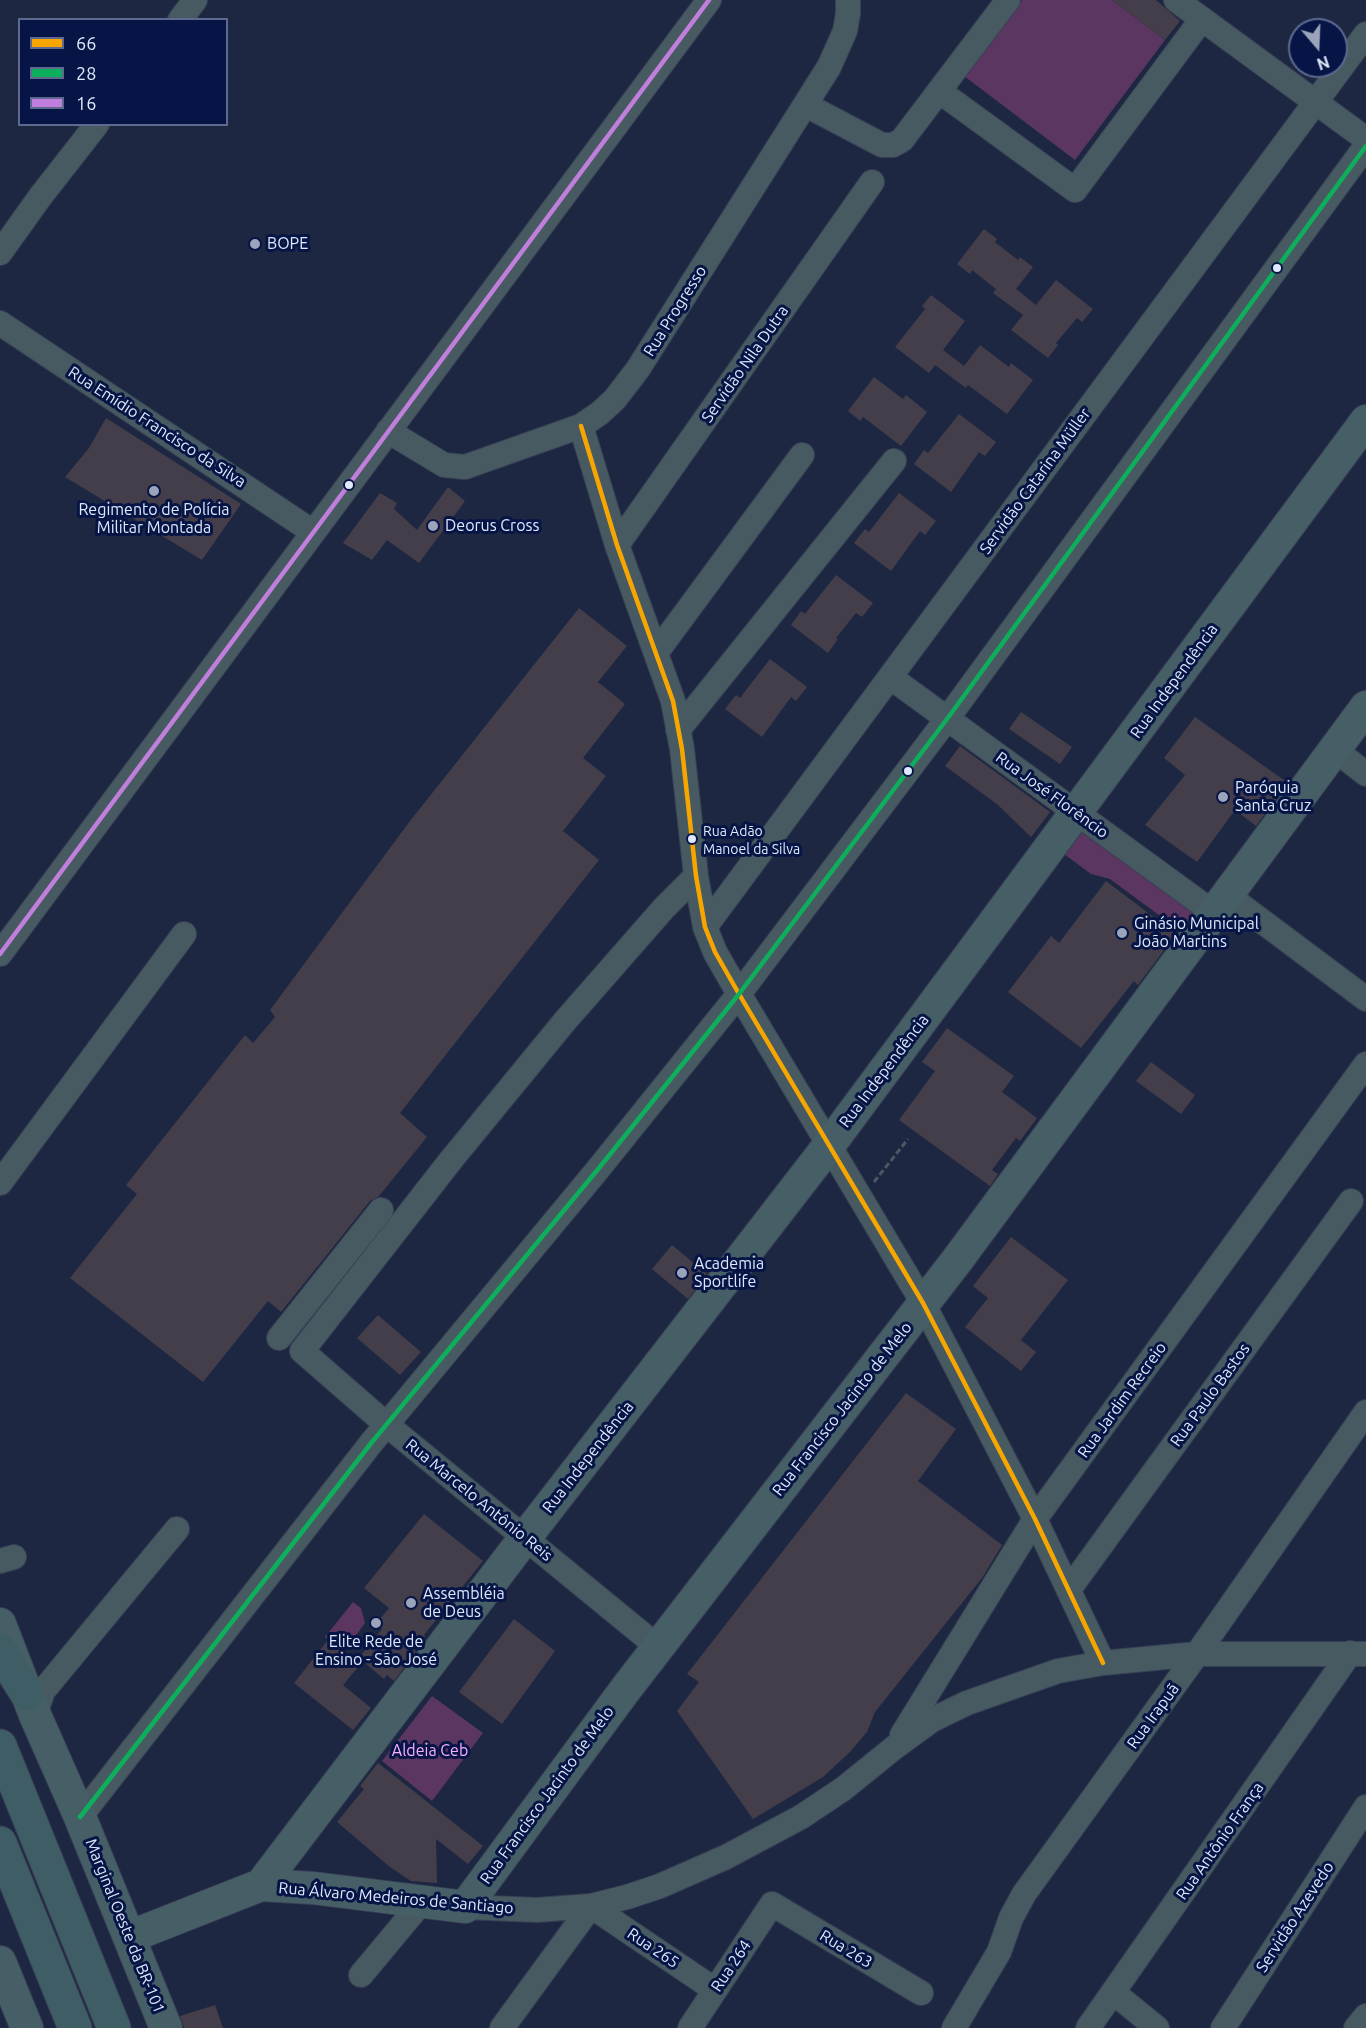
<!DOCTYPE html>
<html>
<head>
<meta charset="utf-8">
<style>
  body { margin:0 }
  #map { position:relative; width:1366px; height:2028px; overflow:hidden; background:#1d2742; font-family:Ubuntu,sans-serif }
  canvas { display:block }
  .legend { position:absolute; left:18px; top:18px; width:210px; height:108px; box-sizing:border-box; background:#061545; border:2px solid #5d698e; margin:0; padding:8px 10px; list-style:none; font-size:18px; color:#dfe8fc }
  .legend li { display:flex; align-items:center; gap:12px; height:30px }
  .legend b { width:30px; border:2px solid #5d698e }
  .north { position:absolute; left:1288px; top:18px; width:60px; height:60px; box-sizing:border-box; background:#061545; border:2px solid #5d698e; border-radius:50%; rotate:161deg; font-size:16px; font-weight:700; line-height:24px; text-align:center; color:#dfe8fc }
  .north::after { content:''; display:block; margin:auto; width:21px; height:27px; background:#9ba4bb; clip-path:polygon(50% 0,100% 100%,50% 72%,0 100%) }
</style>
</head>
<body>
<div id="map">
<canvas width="1366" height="2028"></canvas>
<ul class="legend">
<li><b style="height:8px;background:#f7a600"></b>66</li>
<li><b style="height:8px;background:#0daf5c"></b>28</li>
<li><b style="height:8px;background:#c07fdc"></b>16</li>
</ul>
<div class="north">N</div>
</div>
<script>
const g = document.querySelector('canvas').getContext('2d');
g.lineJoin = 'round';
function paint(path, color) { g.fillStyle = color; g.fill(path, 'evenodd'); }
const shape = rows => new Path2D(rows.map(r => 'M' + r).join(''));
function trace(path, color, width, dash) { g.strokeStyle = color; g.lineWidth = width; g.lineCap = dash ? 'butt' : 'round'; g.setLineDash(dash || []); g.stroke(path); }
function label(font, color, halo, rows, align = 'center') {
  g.font = font + ' Ubuntu,sans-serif'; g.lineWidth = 6; g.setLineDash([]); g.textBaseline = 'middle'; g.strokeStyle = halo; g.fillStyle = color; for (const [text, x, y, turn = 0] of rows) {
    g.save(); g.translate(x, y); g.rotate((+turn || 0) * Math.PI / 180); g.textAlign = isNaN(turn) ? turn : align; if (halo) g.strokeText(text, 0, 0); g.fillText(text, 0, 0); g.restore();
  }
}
paint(shape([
  [1022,0,1112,0,1165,40,1075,160,964,76],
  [1078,827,1194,913,1179,930,1110,879,1091,874,1060,851],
  [353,1602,361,1608,365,1623,348,1646,340,1649,325,1637],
  [432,1696,483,1733,432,1801,382,1761]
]), '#5a3661');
paint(shape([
  [1112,0,1156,0,1180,21,1165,40],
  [984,229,997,239,995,242,1018,260,1020,257,1033,267,1016,289,1036,305,1056,280,1093,309,1082,322,1077,318,1056,343,1058,345,1048,358,1011,330,1023,315,993,293,996,289,972,270,970,274,957,264],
  [931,295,965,321,943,350,964,366,980,345,1009,367,1011,363,1033,380,1007,414,968,385,966,388,935,365,929,373,895,347,925,309,922,306],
  [874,377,903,399,906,395,927,412,901,446,863,417,860,421,848,411],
  [959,414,996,442,985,456,979,452,951,492,914,464,924,450,928,453],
  [106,418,241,504,202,560,65,477,89,448],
  [448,487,465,501,419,563,387,540,372,560,343,543,380,493,397,503,394,509,417,530],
  [899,493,936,521,925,535,920,531,891,571,854,543,865,529,869,532],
  [836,575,873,603,862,617,856,613,836,638,838,639,828,653,791,625,801,611,805,614],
  [579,608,627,646,598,682,625,704,583,758,606,776,563,831,599,860,400,1113,427,1137,379,1196,370,1201,281,1312,268,1301,203,1382,70,1278,137,1194,126,1185,245,1035,253,1043,275,1017,270,1010,410,821],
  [770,659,807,687,796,701,791,697,762,737,725,709,736,695,740,698],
  [1021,712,1072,747,1060,764,1009,729],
  [1195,717,1288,783,1256,826,1235,810,1197,862,1145,825,1185,775,1164,758],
  [960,746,1050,812,1031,837,998,805,945,766],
  [1106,881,1176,934,1138,985,1134,981,1081,1048,1008,992,1051,936,1059,943],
  [947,1028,1014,1076,1002,1092,1037,1118,1020,1141,1016,1138,992,1170,998,1174,990,1186,899,1120,935,1071,922,1062],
  [1151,1062,1195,1095,1181,1114,1136,1081],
  [1011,1237,1068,1280,1021,1340,1036,1352,1021,1371,965,1327,988,1298,973,1286],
  [672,1245,707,1274,688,1299,652,1269],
  [378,1315,421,1352,400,1375,357,1338],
  [906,1393,956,1429,918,1481,1002,1545,982,1578,875,1712,867,1732,850,1752,823,1777,753,1819,677,1711,699,1682,687,1674],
  [424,1514,483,1561,424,1635,425,1636,414,1650,416,1652,394,1681,387,1675,384,1679,359,1658,382,1629,376,1624,389,1608,364,1588],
  [514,1619,555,1651,502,1724,459,1692],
  [328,1640,360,1665,343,1685,371,1708,353,1730,294,1683],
  [378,1763,483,1846,468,1864,436,1839,437,1883,411,1881,390,1867,337,1822,364,1789,360,1786],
  [215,2005,223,2028,184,2028,180,2016]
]), '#443e4b');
const minor = shape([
  [1176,0,1366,139],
  [180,20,195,0],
  [939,91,1075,190,1202,19],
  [806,105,882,145,893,145,902,140,1008,0],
  [0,253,40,197,97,124],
  [0,323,313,532],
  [581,426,617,545,673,701,682,749,696,876,705,927,715,952,739,994,923,1303,1035,1519,1103,1663],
  [388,431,444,465,465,467,581,426,600,413,615,399,638,369,829,67,845,31,848,14,848,0],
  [617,545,872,182],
  [656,653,802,455],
  [890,677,1214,913],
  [678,730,894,461],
  [1335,750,1366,774],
  [1227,895,1366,999],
  [705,927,1366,34],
  [0,954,709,0],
  [0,1183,184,934],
  [279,1338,381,1210],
  [0,1561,14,1557],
  [1070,1588,1351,1201],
  [658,1647,387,1425,302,1351,451,1160,565,1021,664,908,696,876],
  [35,1715,43,1691,177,1529],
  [902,1735,1035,1519,1366,1064],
  [80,1817,372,1442,599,1168,739,994,947,719,1366,146],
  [465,1907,537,1910,591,1906,627,1897,660,1886,726,1857,801,1817,843,1789,895,1747,932,1720,967,1703,1058,1671,1103,1663,1197,1654,1366,1654],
  [361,1975,421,1903],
  [1114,1993,1157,2028],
  [502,2028,591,1906,715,1990],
  [690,2028,772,1904,921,1993],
  [954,2028,999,1952,1011,1918,1024,1894,1197,1654,1366,1412],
  [1088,2028,1350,1653],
  [1223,2028,1366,1807],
  [1356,2028,1366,2016]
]);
const major = shape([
  [0,1624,35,1715,80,1817,166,2028],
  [261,1885,511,1556,830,1144,1366,421],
  [129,1937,261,1885,313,1888,465,1907,625,1690,958,1259,1366,707],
  [0,1962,27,2028]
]);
const highway = shape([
  [0,1651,27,1694],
  [0,1746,114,2028],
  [0,1843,75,2028]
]);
trace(minor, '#384055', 26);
trace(major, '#384055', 34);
trace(highway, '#384055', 35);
trace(shape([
  [874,1182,908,1139]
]), '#4a5963', 3, [6, 3]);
trace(minor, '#475a61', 24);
trace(major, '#465f67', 32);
trace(highway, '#3f5d64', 33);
trace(shape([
  [581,426,617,545,673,701,682,749,696,876,705,927,715,952,739,994,923,1303,1035,1519,1103,1663]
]), '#f7a600', 4.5);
trace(shape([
  [80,1817,372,1442,599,1168,739,994,947,719,1366,146]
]), '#0daf5c', 4.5);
trace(shape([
  [0,954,709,0]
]), '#c07fdc', 4.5);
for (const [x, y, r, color] of [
  [255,244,6,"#9ba4bb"],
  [1277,268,5,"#dfe8fc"],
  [349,485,5,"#dfe8fc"],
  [154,491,6,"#9ba4bb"],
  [433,526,6,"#9ba4bb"],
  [908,771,5,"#dfe8fc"],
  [1223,797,6,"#9ba4bb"],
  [692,839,5,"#dfe8fc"],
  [1122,933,6,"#9ba4bb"],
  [682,1273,6,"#9ba4bb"],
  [411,1603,6,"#9ba4bb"],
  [376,1623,6,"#9ba4bb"]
]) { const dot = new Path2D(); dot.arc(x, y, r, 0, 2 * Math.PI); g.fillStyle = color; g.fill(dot); trace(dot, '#061545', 2); }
label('14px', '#dfe8fc', '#061545', [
  ["Rua Adão",703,831],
  ["Manoel da Silva",703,849]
], 'left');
label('16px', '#dfe8fc', '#061545', [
  ["BOPE",267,244],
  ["Regimento de Polícia",154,510,"center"],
  ["Militar Montada",154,528,"center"],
  ["Deorus Cross",445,526],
  ["Paróquia",1235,788],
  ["Santa Cruz",1235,806],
  ["Ginásio Municipal",1134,924],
  ["João Martins",1134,942],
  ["Academia",694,1264],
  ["Sportlife",694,1282],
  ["Assembléia",423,1594],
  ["de Deus",423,1612],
  ["Elite Rede de",376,1642,"center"],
  ["Ensino - São José",376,1660,"center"]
], 'left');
label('16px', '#dfe8fc', '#061545', [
  ["Rua Progresso",675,311,-58],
  ["Servidão Nila Dutra",745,364,-55],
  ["Rua Emídio Francisco da Silva",157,427,33],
  ["Servidão Catarina Müller",1035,481,-54],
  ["Rua Independência",1174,681,-54],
  ["Rua José Florêncio",1052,795,36],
  ["Rua Independência",884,1071,-53],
  ["Rua Paulo Bastos",1210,1395,-54],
  ["Rua Jardim Recreio",1122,1400,-54],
  ["Rua Francisco Jacinto de Melo",842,1409,-52],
  ["Rua Independência",588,1457,-52],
  ["Rua Marcelo Antônio Reis",479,1500,39],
  ["Rua Irapuã",1153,1716,-54],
  ["Rua Francisco Jacinto de Melo",547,1795,-54],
  ["Rua Antônio França",1220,1841,-55],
  ["Rua Álvaro Medeiros de Santiago",396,1898,5],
  ["Servidão Azevedo",1295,1917,-57],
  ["Marginal Oeste da BR-101",125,1926,68],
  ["Rua 265",653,1948,34],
  ["Rua 263",846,1949,31],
  ["Rua 264",731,1966,-56]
]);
label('16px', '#fbadfe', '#061545', [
  ["Aldeia Ceb",430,1751]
]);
</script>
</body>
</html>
